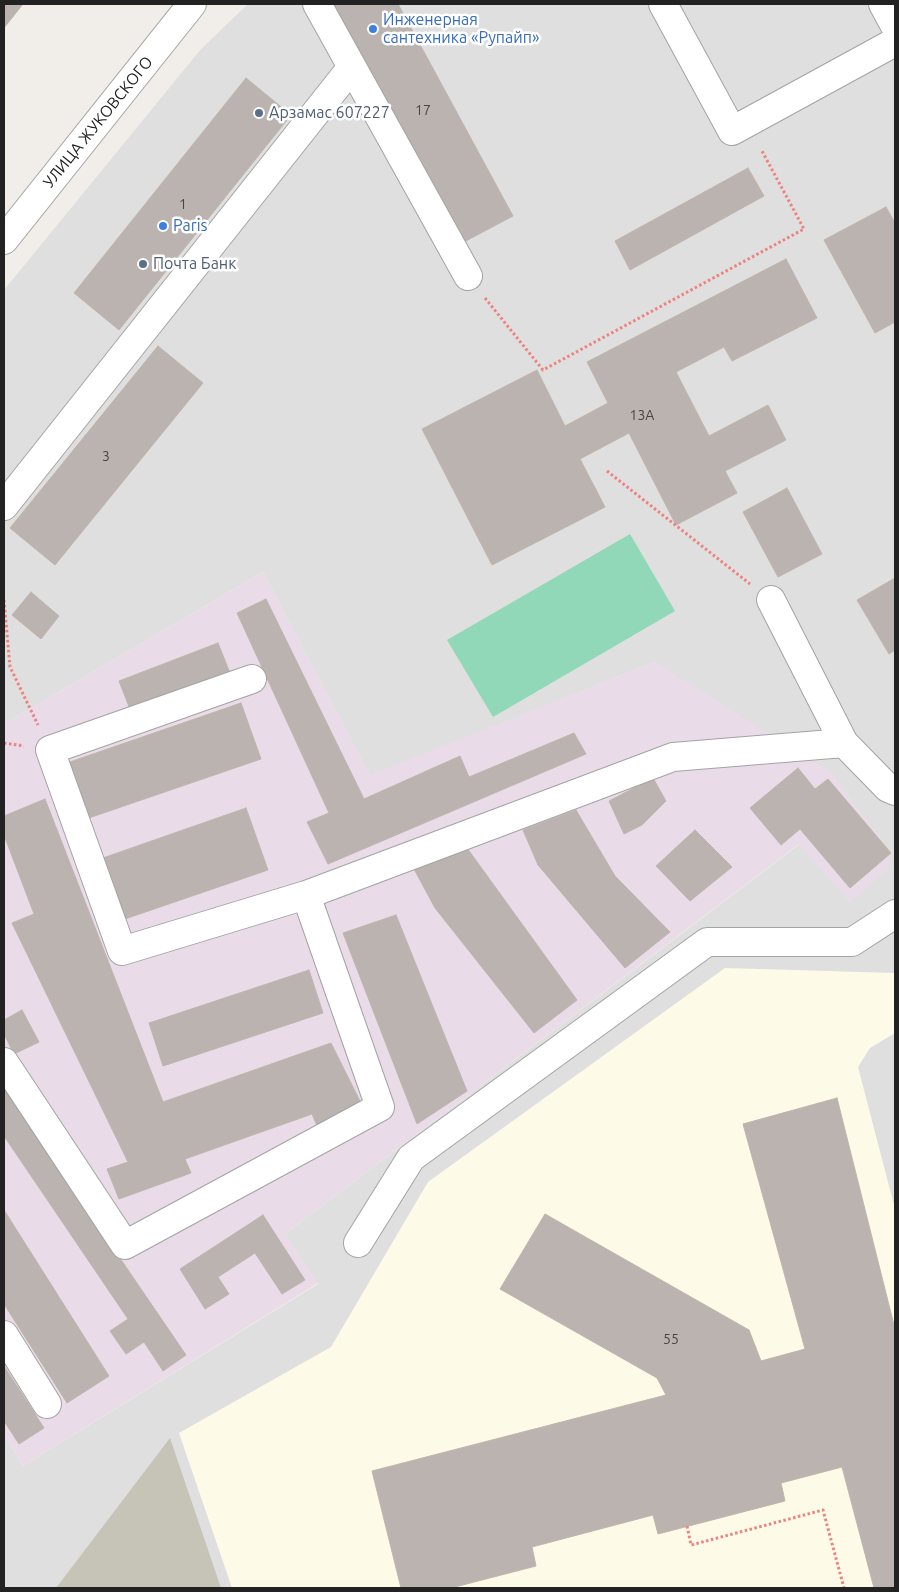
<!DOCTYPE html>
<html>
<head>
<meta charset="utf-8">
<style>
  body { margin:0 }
  #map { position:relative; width:899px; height:1592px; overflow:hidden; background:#f1eeea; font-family:Ubuntu,sans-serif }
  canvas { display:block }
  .frame { position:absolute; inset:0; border:5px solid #222; pointer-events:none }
</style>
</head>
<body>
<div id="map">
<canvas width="899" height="1592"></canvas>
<div class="frame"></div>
</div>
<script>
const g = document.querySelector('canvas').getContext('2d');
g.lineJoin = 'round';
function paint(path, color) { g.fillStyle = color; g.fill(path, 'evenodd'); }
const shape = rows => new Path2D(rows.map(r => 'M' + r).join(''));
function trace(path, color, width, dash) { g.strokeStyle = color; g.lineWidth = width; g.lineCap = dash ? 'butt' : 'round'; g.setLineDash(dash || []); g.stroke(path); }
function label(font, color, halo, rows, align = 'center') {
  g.font = font + ' Ubuntu,sans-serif'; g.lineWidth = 5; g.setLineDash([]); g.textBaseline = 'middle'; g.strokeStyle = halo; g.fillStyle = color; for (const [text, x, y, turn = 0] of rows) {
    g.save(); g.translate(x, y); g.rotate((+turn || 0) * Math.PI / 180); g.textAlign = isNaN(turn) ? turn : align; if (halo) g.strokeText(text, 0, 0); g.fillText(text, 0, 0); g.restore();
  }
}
paint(shape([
  [248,4,895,4,895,1588,4,1588,4,1435,23,1466,318,1284,285,1234,800,844,655,662,370,776,263,572,4,724,4,290,201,49]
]), '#e0dfdf');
paint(shape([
  [263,572,370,775,655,662,832,773,891,853,888,869,850,903,799,844,285,1234,318,1283,23,1466,4,1435,4,724]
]), '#e9dce8');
paint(shape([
  [725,968,895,973,895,1033,870,1048,858,1067,895,1209,895,1588,232,1588,179,1433,331,1347,428,1182]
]), '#fdfbe7');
paint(shape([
  [170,1438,221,1588,56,1588]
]), '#c5c4b6');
paint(shape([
  [630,534,675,611,493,717,447,640]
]), '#90d8b7');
const building = shape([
  [4,4,23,4,4,28,4,4],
  [333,4,398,4,513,216,462,243,333,4],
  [246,78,291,115,119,330,74,293,246,78],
  [748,168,764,196,630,270,615,241,748,168],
  [886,207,895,223,895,322,875,333,824,240,886,207],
  [786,259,817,318,732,361,724,347,676,372,709,436,768,405,786,440,725,471,737,493,676,525,629,433,580,459,605,507,492,565,422,429,537,370,565,426,608,403,587,362,786,259],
  [158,346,203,383,55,565,10,528,158,346],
  [787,488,822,554,778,577,743,512,787,488],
  [895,578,895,650,889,654,857,600,895,578],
  [31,592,59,616,41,639,12,615,31,592],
  [266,599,364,799,460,756,469,777,574,733,586,754,328,864,307,822,329,813,237,613,266,599],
  [218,643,230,673,131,712,119,681,218,643],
  [241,703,261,759,83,820,64,764,241,703],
  [798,768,815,789,828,779,891,853,850,888,800,829,781,845,750,808,798,768],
  [653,778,666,801,642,825,624,834,609,801,653,778],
  [45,799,163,1102,331,1043,362,1105,318,1128,312,1114,185,1159,191,1173,119,1199,107,1169,128,1162,12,923,34,914,4,835,4,816,45,799],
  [246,808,268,870,122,920,100,859,246,808],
  [576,810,615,876,670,932,625,968,538,865,523,830,576,810],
  [695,830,732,867,690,901,656,866,695,830],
  [467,848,577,1000,534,1033,435,908,414,869,467,848],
  [396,915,467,1091,417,1124,343,933,396,915],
  [309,970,323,1013,163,1066,149,1023,309,970],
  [22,1010,39,1042,14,1054,4,1034,4,1020,22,1010],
  [4,1088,186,1355,163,1371,144,1342,126,1354,110,1331,128,1319,4,1136,4,1088],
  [837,1098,895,1329,895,1588,874,1588,842,1467,781,1483,785,1501,658,1534,653,1515,532,1547,536,1566,451,1588,401,1588,372,1471,666,1395,657,1378,500,1289,545,1214,749,1330,761,1361,805,1349,743,1124,837,1098],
  [4,1210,109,1376,67,1403,4,1304,4,1210],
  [263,1215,305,1280,282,1294,255,1253,218,1277,229,1294,205,1309,180,1269,263,1215],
  [4,1366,44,1428,19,1444,4,1421,4,1366]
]);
paint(building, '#bab3af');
trace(building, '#c1b5ad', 1);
const minor = shape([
  [317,4,468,276],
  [663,4,732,131,895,42],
  [883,4,895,26],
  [4,240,192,4],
  [4,506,352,67],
  [771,600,844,743,888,788,895,791],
  [252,679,50,750,122,951,306,895,673,757,844,743],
  [4,1062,125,1245,380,1107,306,895],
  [358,1243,411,1158,707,942,852,942,895,914],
  [4,1335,47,1404]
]);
trace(minor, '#a3a3a3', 30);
trace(shape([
  [485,298,543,370,804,229,762,151],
  [607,471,750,584],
  [4,600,10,667,38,725],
  [4,743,24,746],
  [687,1526,691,1545,823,1510,844,1588]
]), '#ed827e', 3, [2.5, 2.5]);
trace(minor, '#fff', 28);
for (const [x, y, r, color] of [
  [373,29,5,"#3f7fe0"],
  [259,113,5,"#5c6f8a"],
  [163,226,5,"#3f7fe0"],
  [143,264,5,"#5c6f8a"]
]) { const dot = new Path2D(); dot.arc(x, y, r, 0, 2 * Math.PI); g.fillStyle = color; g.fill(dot); trace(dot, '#fff', 2); }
label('14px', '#484645', null, [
  ["17",423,110],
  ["1",183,204],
  ["13А",642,415],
  ["3",106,456],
  ["55",671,1339]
]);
label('16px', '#366cbe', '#fff', [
  ["Инженерная",383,20],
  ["сантехника «Рупайп»",383,38],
  ["Paris",173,226]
], 'left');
label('16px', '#4e5e75', '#fff', [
  ["Арзамас 607227",269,113],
  ["Почта Банк",153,264]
], 'left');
label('16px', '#222', '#fff', [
  ["УЛИЦА ЖУКОВСКОГО",98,122,-51]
]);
</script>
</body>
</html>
